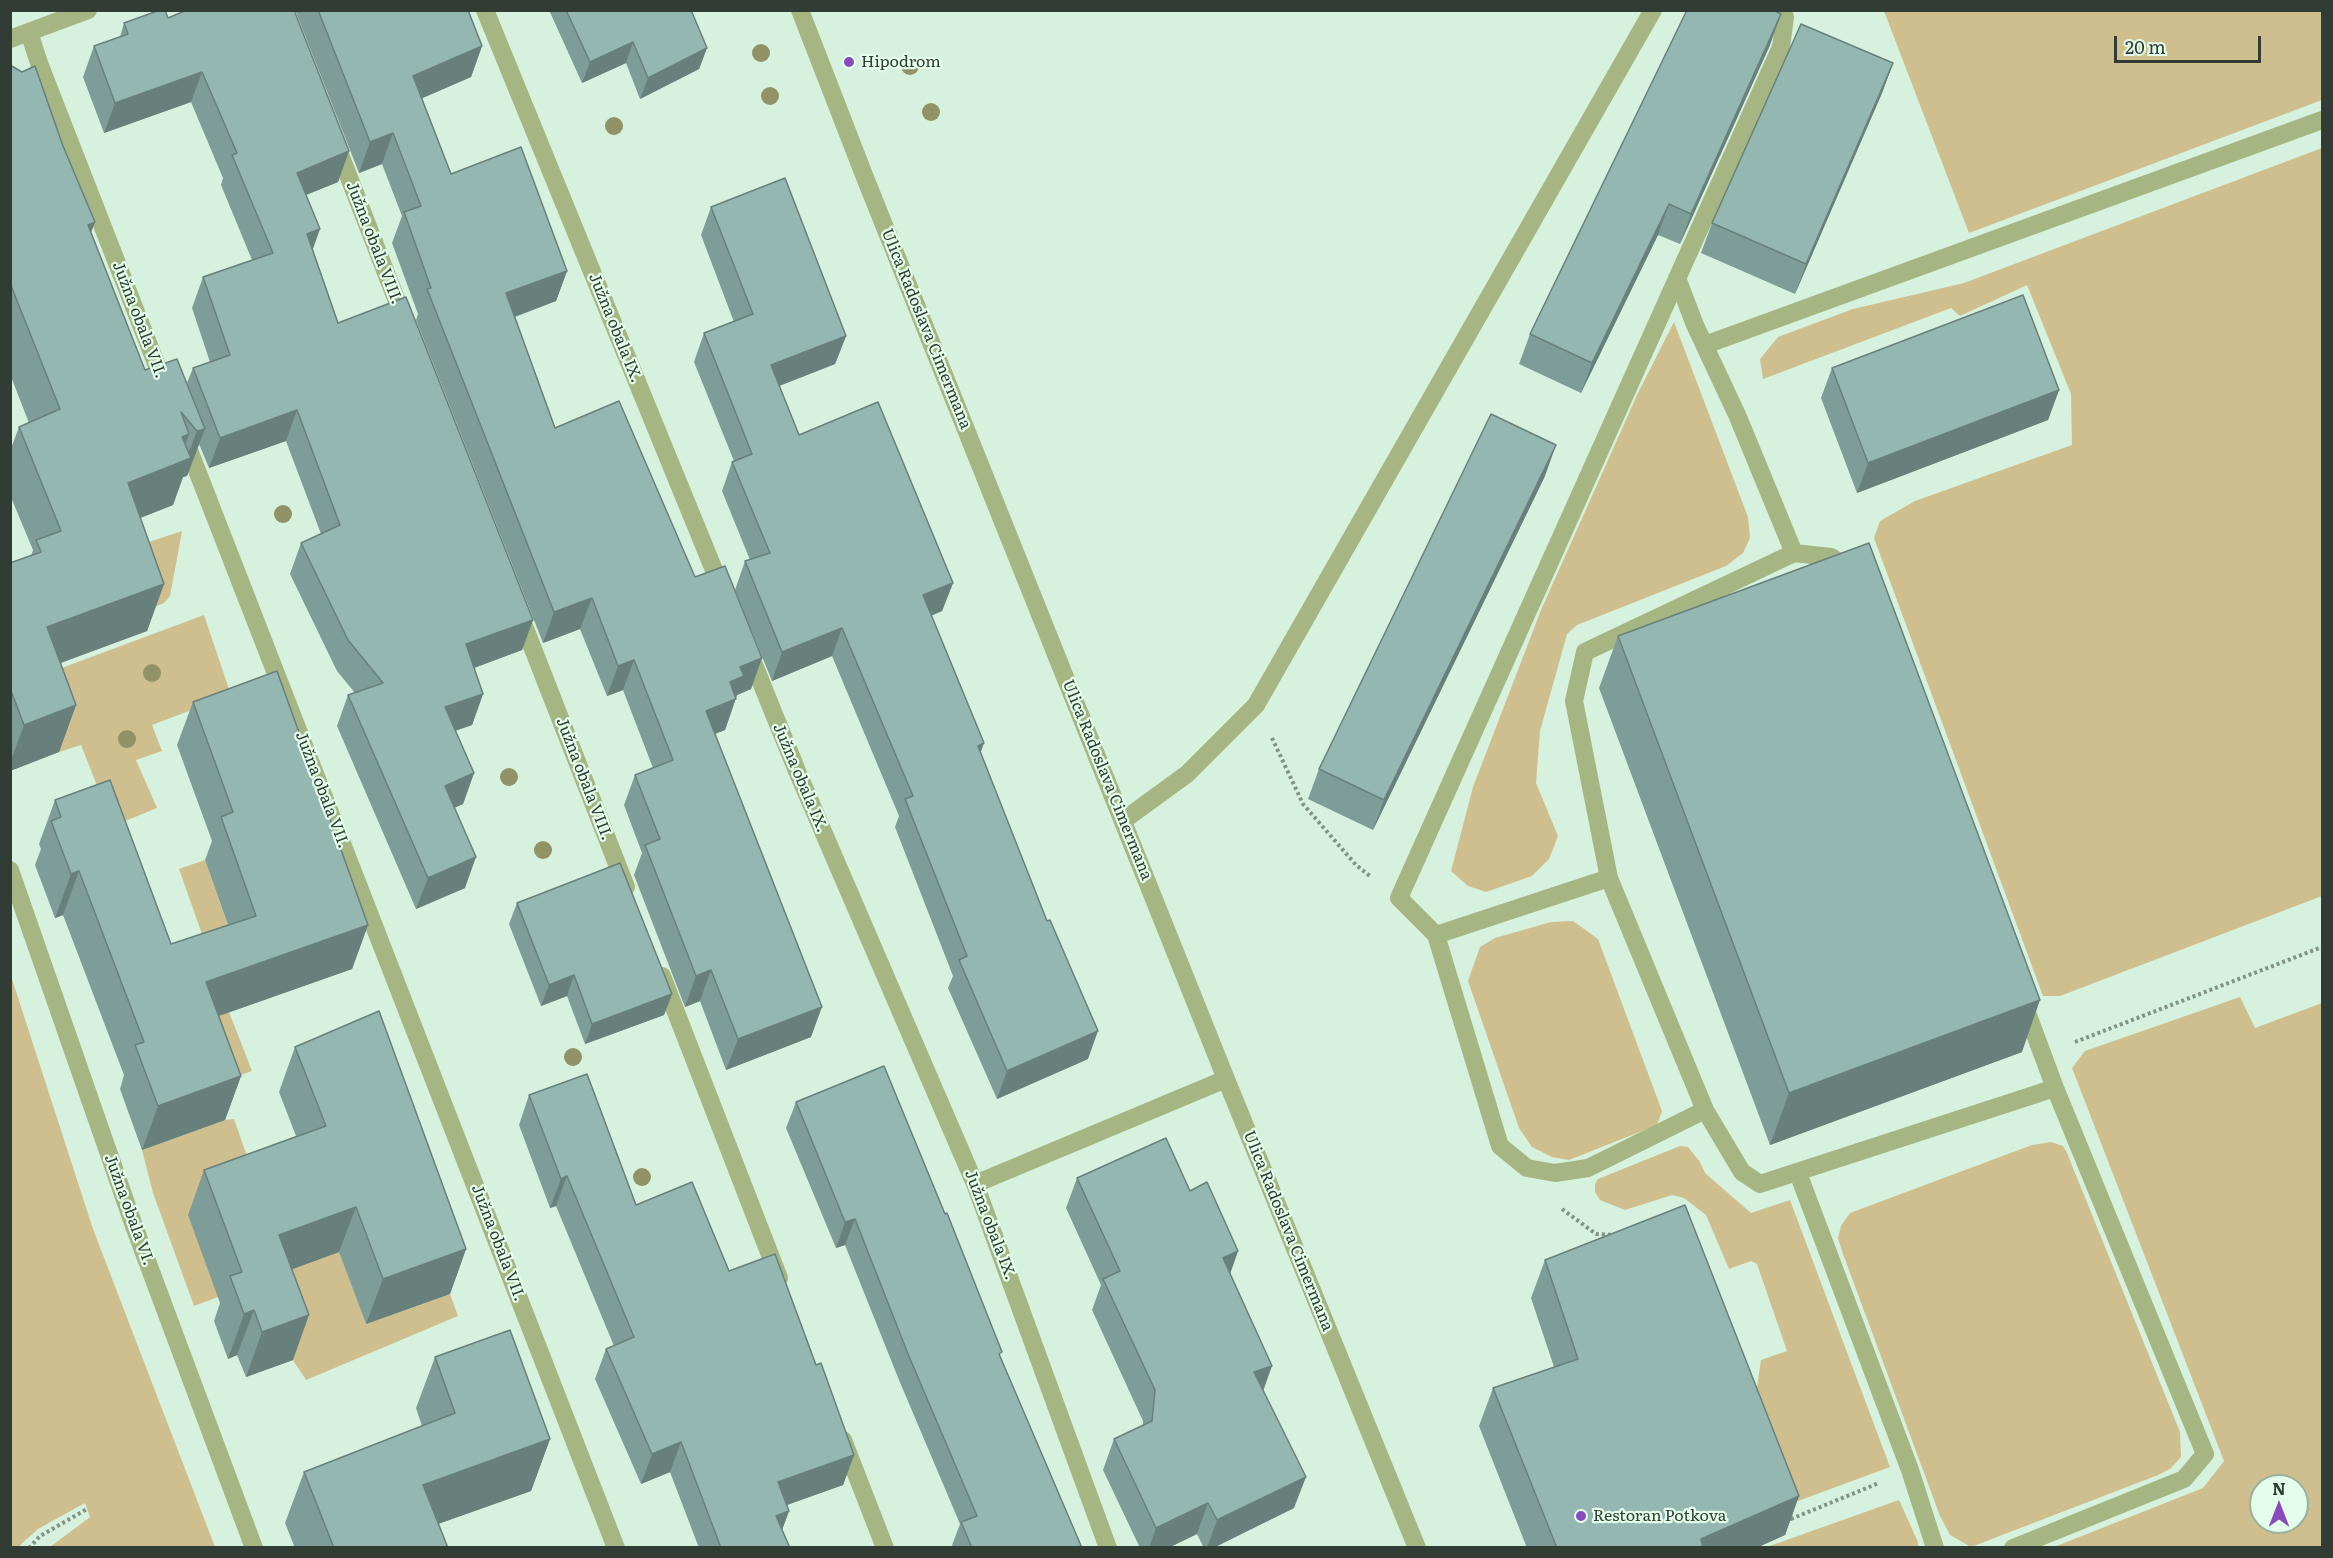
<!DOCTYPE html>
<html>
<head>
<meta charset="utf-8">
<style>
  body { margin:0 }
  #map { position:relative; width:2333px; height:1558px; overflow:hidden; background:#d6f1dd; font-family:Literata,serif }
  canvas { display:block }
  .frame { position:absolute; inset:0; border:12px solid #313c34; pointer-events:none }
  .north { position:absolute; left:2249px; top:1474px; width:60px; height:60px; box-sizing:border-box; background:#e3feea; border:2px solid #9cb0a1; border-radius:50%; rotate:0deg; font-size:16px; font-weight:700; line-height:24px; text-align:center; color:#313c34 }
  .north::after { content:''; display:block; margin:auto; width:21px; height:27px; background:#894abf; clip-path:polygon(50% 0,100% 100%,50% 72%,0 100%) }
  .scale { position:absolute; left:2114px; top:36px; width:147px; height:27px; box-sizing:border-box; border:3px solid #313c34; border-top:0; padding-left:8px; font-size:18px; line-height:21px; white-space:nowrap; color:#313c34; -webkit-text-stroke:4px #e3feea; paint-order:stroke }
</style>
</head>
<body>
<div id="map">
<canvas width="2333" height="1558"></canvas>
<div class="frame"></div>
<div class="north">N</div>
<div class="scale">20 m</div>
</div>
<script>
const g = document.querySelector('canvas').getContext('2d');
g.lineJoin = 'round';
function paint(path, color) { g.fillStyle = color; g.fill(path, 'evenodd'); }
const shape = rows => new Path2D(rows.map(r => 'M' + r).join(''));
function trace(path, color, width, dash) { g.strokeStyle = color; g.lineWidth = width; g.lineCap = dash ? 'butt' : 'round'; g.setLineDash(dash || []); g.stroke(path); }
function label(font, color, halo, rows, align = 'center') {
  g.font = font + ' Literata,serif'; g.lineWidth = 4.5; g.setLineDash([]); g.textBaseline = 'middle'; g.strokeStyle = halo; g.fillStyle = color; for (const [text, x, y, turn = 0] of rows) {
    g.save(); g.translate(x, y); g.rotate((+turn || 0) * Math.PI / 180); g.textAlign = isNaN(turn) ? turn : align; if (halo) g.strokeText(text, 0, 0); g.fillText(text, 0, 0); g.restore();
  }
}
paint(shape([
  [1884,11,2322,11,2322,100,1969,233],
  [2322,148,2322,896,2060,996,2043,996,1874,538,1880,521,1915,501,2072,445,2071,394,2027,285,1960,316,1951,308,1763,379,1760,359,1778,337,1853,309,1964,283],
  [1674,322,1748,517,1750,538,1743,553,1726,566,1577,625,1567,634,1540,731,1536,783,1558,836,1549,859,1532,876,1486,892,1468,886,1451,871,1473,787,1541,610,1638,393],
  [182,531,170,596,164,603,150,609,68,569],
  [204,615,231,695,152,725,162,751,136,760,157,808,113,826,81,745,59,752,51,672],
  [205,860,255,1003,229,1012,252,1071,221,1082,203,937,179,869],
  [1573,921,1598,939,1662,1111,1657,1125,1569,1160,1552,1157,1532,1147,1519,1128,1468,981,1480,947,1495,938,1551,922],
  [11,976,93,1229,215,1547,50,1547,90,1517,85,1503,38,1529,18,1547,11,1547],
  [2240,997,2255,1028,2322,1003,2322,1547,2054,1547,2203,1488,2224,1461,2072,1068,2085,1051],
  [2261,1486,2297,1486,2297,1522,2261,1522],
  [234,1119,248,1159,315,1186,366,1324,450,1294,458,1316,306,1380,293,1360,218,1297,194,1306,153,1193,142,1150,225,1120],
  [2051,1142,2063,1146,2067,1153,2180,1432,2181,1457,2170,1469,2158,1475,1971,1547,1950,1535,1940,1516,1843,1254,1838,1238,1841,1226,1850,1213,2032,1145],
  [1680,1146,1688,1147,1700,1162,1705,1173,1751,1213,1790,1200,1890,1467,1798,1501,1757,1387,1761,1360,1787,1351,1757,1264,1751,1261,1729,1269,1706,1215,1684,1198,1672,1195,1625,1210,1600,1200,1595,1192,1595,1184,1598,1179],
  [1899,1500,1918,1542,1918,1547,1767,1547]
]), '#cfbf8e');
trace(shape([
  [1272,738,1303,804,1356,865,1371,877],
  [2075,1042,2322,947],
  [1562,1209,1596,1234,1613,1235],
  [1790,1513,1791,1519,1879,1483],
  [29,1548,40,1536,87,1509]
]), '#809385', 4, [3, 3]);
trace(shape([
  [485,10,723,592],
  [800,10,864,175,1226,1079,1417,1548],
  [1782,10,1785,17,1781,47,1399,898,1436,935,1609,878,1705,1110,1742,1172,1760,1184,2055,1088],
  [29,32,39,63,166,389],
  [10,39,88,10],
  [336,144,405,322],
  [1677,278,1695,325,1738,417,1794,553],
  [1705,345,2322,120],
  [184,437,616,1548],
  [519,613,626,887],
  [748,650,797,771,975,1184,1108,1548],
  [1124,820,1187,774,1256,705,1653,10],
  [10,870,134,1226,254,1548],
  [1609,878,1574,701,1585,652,1794,553,1831,557,1852,570],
  [1436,935,1500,1146,1527,1168,1555,1173,1588,1168,1705,1110],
  [662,976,779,1278],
  [1798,1173,1910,1470,1935,1548],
  [975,1184,1226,1079],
  [843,1440,885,1548],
  [2013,1548,2184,1479,2205,1454,2055,1088,2023,1002]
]), '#a6b683', 18);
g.fillStyle = '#919367';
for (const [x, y] of [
  [761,53],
  [910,66],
  [770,96],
  [931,112],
  [614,126],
  [283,514],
  [152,673],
  [127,739],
  [509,777],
  [543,850],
  [573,1057],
  [642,1177]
]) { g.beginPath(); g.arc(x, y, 9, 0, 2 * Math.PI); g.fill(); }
paint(shape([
  [295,10,468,10,482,46,471,77,422,98,451,174,567,271,556,301,515,317,555,428,695,577,762,658,751,689,737,695,725,730,715,734,811,1037,726,1070,700,1001,685,1007,634,875,642,853,624,805,635,775,653,768,623,690,607,696,580,629,543,643,416,320,418,314,392,243,402,216,382,164,359,173],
  [549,10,691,10,707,48,699,69,640,99,626,63,582,83],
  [168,18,349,151,338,182,306,195,313,250,338,323,533,620,522,650,474,668,483,694,472,725,455,731,474,773,463,804,454,808,465,888,416,909,337,726,348,695,355,693,337,671,290,574,301,543,321,534,286,441,209,468,199,444,187,476,183,477,173,505,140,518,164,584,147,631,61,663,76,705,59,752,10,771,10,563,31,556,33,550,10,495,10,451,19,427,29,423,10,374,10,65,63,146,95,222,91,232,145,370,187,383,193,368,210,362,192,308,203,277,252,260,221,185,223,178,191,102,104,133,83,77,94,46,120,37,124,23],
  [1770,45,1680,244,1658,235,1581,393,1519,364,1530,334],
  [1893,63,1882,93,1795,294,1701,253,1712,223],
  [711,207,846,336,835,364,779,386,799,435,953,583,942,611,931,616,981,753,1088,1059,997,1099,948,988,953,976,895,827,899,816,832,656,772,681,735,590,745,561,750,560,722,491,732,462,734,461,694,362,704,333,734,322,701,235],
  [1832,368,2059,390,2048,420,1857,493,1821,398],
  [1545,476,1373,830,1308,799,1319,769],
  [1618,636,2022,1052,1770,1145,1599,688],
  [193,702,368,925,352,969,219,1016,241,1076,225,1120,142,1150,120,1089,124,1075,63,915,55,918,35,865,41,849,39,844,55,800,171,944,228,925,205,860,212,841,177,745],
  [517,903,672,994,664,1015,585,1044,567,996,541,1006,509,924],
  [295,1047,466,1249,450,1294,366,1324,339,1252,292,1269,293,1360,246,1377,237,1355,228,1359,214,1321,220,1303,188,1215,204,1170,296,1136,279,1092],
  [529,1095,636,1205,729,1271,816,1365,854,1455,843,1485,787,1505,789,1511,782,1530,790,1548,699,1548,670,1472,641,1484,595,1379,606,1349,614,1346,556,1206,550,1208,519,1125],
  [796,1102,1000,1358,1082,1548,951,1548,960,1524,899,1380,845,1245,836,1248,786,1128],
  [1077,1178,1190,1191,1238,1251,1230,1274,1263,1391,1294,1508,1213,1548,1204,1548,1197,1534,1168,1548,1140,1548,1103,1470,1114,1439,1143,1425,1143,1421,1092,1310,1101,1285,1066,1208],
  [1545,1260,1799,1496,1785,1535,1756,1548,1527,1548,1479,1426,1493,1388,1554,1367,1531,1298],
  [435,1357,550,1439,531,1491,438,1524,448,1548,295,1548,285,1523,304,1472,422,1426,416,1408]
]), '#7f9d98');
paint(shape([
  [1781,14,1770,45,1680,244,1691,214],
  [633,42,626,63,582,83,590,62],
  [482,46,471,77,402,107,413,76],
  [707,48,699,69,640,99,648,78],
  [1893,63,1882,93,1795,294,1806,264],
  [202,72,191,102,104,133,115,103],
  [393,133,382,164,359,173,370,142],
  [349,151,338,182,286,203,297,173],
  [1669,204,1658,235,1581,393,1592,363],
  [95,222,77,269,88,225],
  [320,229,309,260,307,234],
  [567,271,556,301,495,324,506,293],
  [846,336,835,364,761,393,771,365],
  [2059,390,2048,420,1857,493,1868,463],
  [297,410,286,441,209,468,220,438],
  [205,429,187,476,183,477,173,505,110,530,128,483,182,437,189,434,179,462,186,460,197,431],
  [1556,445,1545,476,1373,830,1384,800],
  [953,583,942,611,912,623,923,595],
  [164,584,147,631,30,674,47,627],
  [592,598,580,629,543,643,554,612],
  [533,620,522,650,455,675,466,644],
  [842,628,832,656,772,681,782,652],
  [762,658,751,689,737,695,725,730,695,741,706,711,740,667],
  [634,660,623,690,607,696,618,666],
  [483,694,472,725,434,738,445,707],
  [76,705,59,752,10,771,10,763,24,725],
  [984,743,974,771,978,746],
  [474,773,463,804,434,817,445,786],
  [476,857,465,888,416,909,428,878],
  [79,871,63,915,55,918,71,874],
  [368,925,352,969,190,1026,206,982],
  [711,970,700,1001,685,1007,696,976],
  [574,975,567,996,541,1006,549,985],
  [672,994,664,1015,585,1044,592,1024],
  [2040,1000,2022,1052,1770,1145,1789,1093],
  [822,1007,811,1037,726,1070,738,1039],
  [1098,1031,1088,1059,997,1099,1007,1071],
  [241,1076,225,1120,142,1150,158,1106],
  [567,1176,556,1206,550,1208,561,1179],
  [356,1207,339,1252,263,1280,279,1235],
  [855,1219,845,1245,836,1248,845,1222],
  [466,1249,450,1294,366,1324,383,1279],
  [1238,1251,1227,1282,1223,1258],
  [254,1310,237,1355,228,1359,244,1314],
  [309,1315,293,1360,246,1377,262,1332],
  [1272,1366,1261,1397,1254,1372],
  [550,1439,531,1491,404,1536,423,1485],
  [681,1442,670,1472,641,1484,652,1454],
  [854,1455,843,1485,767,1512,778,1482],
  [1306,1477,1294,1508,1213,1548,1207,1548,1217,1520],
  [1799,1496,1785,1535,1756,1548,1698,1548,1701,1539],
  [1208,1503,1197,1534,1168,1548,1149,1548,1156,1528],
  [789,1511,778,1541,776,1516]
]), '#68807c');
const building = shape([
  [160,10,165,10,168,18,187,10,294,10,349,151,297,173,320,229,307,234,338,323,406,297,533,620,466,644,483,694,445,707,474,773,445,786,476,857,428,878,348,695,383,683,348,640,301,543,340,525,297,410,220,438,193,368,230,355,203,277,273,253,232,155,237,153,202,72,115,103,94,46,128,34,124,23,160,10],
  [318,10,468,10,482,46,413,76,451,174,521,147,567,271,506,293,555,428,619,401,695,577,725,566,762,658,740,667,744,676,730,682,736,699,706,711,822,1007,738,1039,711,970,696,976,645,845,660,839,635,775,673,760,634,660,618,666,592,598,554,612,427,289,431,288,404,212,421,206,393,133,370,142,318,10],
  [566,10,691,10,707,48,648,78,633,42,590,62,566,10],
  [1687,10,1773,10,1781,14,1691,214,1669,204,1592,363,1530,334,1687,10],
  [1801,24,1893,63,1806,264,1712,223,1801,24],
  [10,65,22,72,35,66,63,146,95,222,88,225,145,370,177,359,205,429,197,431,181,412,189,434,182,437,191,458,128,483,164,584,47,627,76,705,24,725,10,688,10,563,41,552,36,540,61,531,19,427,60,409,10,283,10,65],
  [785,178,846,336,771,365,799,435,878,402,953,583,923,595,984,743,978,746,1047,921,1050,920,1098,1031,1007,1071,959,960,967,956,905,799,913,796,842,628,782,652,745,561,770,553,732,462,752,454,704,333,753,314,711,207,785,178],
  [2023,295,2059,390,1868,463,1832,368,2023,295],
  [1491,414,1556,445,1384,800,1319,769,1491,414],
  [1869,543,2040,1000,1789,1093,1618,636,1869,543],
  [277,671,368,925,206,982,241,1076,158,1106,135,1045,144,1042,79,871,71,874,51,821,61,817,55,800,110,780,171,944,256,916,221,817,233,812,193,702,277,671],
  [620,863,672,994,592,1024,574,975,549,985,517,903,620,863],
  [379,1011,466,1249,383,1279,356,1207,279,1235,309,1315,262,1332,254,1310,244,1314,230,1276,242,1272,204,1170,326,1126,295,1047,379,1011],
  [884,1066,945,1214,947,1213,1002,1352,999,1354,1082,1548,972,1548,961,1522,977,1516,908,1354,855,1219,845,1222,796,1102,884,1066],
  [587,1074,636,1205,692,1182,729,1271,775,1254,816,1365,821,1363,854,1455,778,1482,789,1511,776,1516,790,1548,721,1548,681,1442,652,1454,606,1349,634,1337,567,1176,561,1179,529,1095,587,1074],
  [1166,1138,1190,1191,1207,1182,1238,1251,1223,1258,1272,1366,1254,1372,1306,1477,1217,1520,1208,1503,1156,1528,1114,1439,1152,1421,1155,1390,1103,1279,1120,1271,1077,1178,1166,1138],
  [1685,1205,1799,1496,1701,1539,1703,1548,1557,1548,1493,1388,1578,1359,1545,1260,1685,1205],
  [510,1330,550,1439,423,1485,448,1548,334,1548,304,1472,455,1413,435,1357,510,1330]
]);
paint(building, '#94b7b1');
trace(building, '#68807c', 1.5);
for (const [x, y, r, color] of [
  [849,62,6,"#894abf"],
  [1581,1516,6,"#894abf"]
]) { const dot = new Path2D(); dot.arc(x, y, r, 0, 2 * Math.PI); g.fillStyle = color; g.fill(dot); trace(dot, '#e3feea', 2); }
label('16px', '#313c34', '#e3feea', [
  ["Hipodrom",861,62],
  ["Restoran Potkova",1593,1516]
], 'left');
label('16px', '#313c34', '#e3feea', [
  ["Južna obala VIII.",374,243,69],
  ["Južna obala VII.",139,320,69],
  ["Južna obala IX.",615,328,68],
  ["Ulica Radoslava Cimermana",926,329,68],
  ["Južna obala IX.",800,778,67],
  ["Južna obala VIII.",584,779,69],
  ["Ulica Radoslava Cimermana",1107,780,68],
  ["Južna obala VII.",322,790,69],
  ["Južna obala VI.",129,1210,70],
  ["Južna obala IX.",990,1225,69],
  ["Ulica Radoslava Cimermana",1288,1231,68],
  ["Južna obala VII.",498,1243,69]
]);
</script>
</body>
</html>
